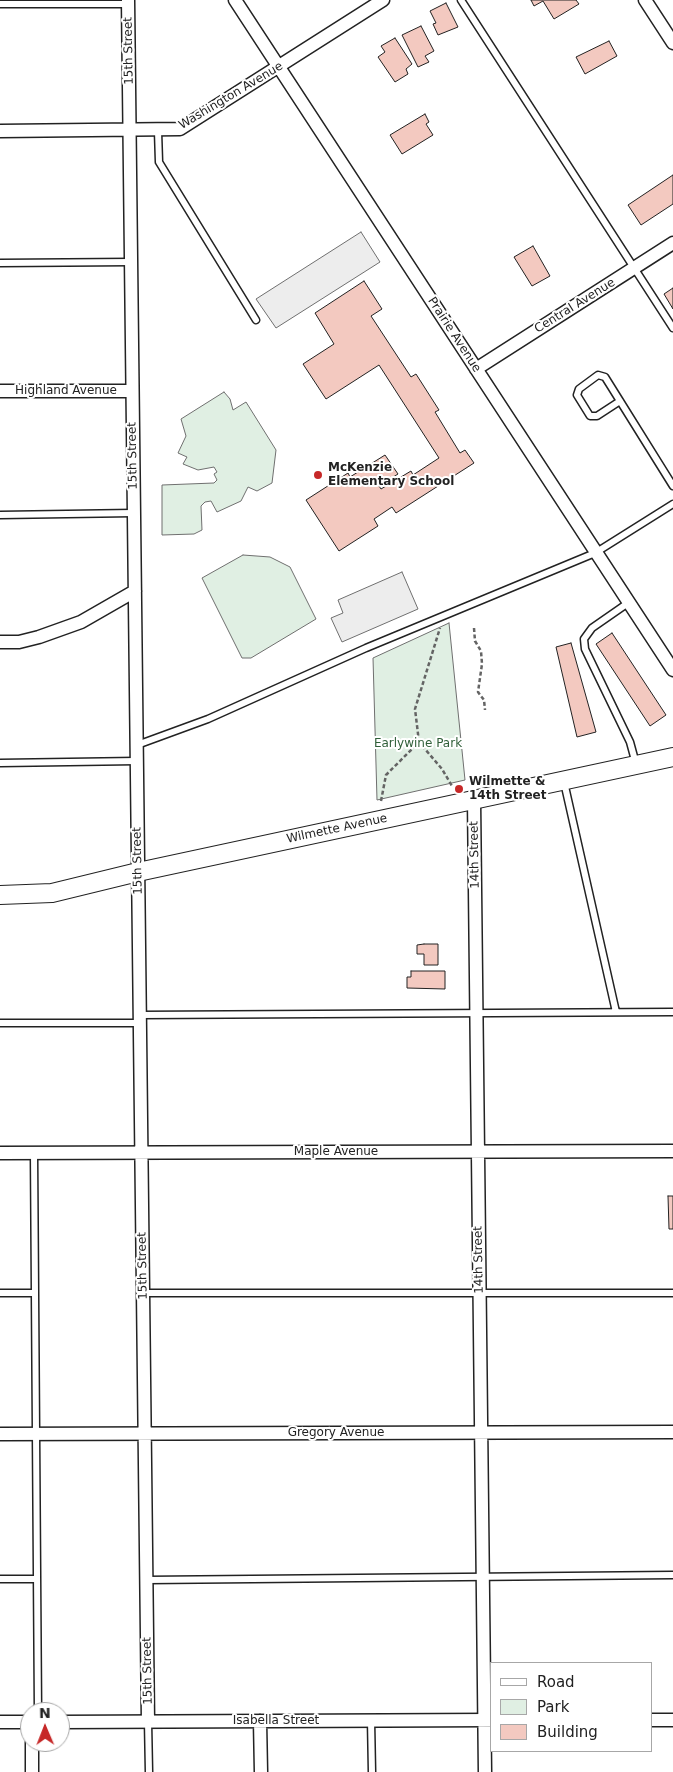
<!DOCTYPE html>
<html>
<head>
<meta charset="utf-8">
<style>
  body { margin:0 }
  #map { position:relative; width:673px; height:1772px; overflow:hidden; background:#fff; font-family:"DejaVu Sans",sans-serif }
  canvas { display:block }
  .legend { position:absolute; left:490px; top:1662px; width:162px; height:90px; box-sizing:border-box; background:#fff; border:1px solid #a7a7a7; margin:0; padding:6px 9px; list-style:none; font-size:15px; color:#222 }
  .legend li { display:flex; align-items:center; gap:10px; height:25px }
  .legend b { width:25px; border:1px solid #a7a7a7 }
  .north { position:absolute; left:20px; top:1702px; width:50px; height:50px; box-sizing:border-box; background:#fff; border:1px solid #a7a7a7; border-radius:50%; rotate:359deg; font-size:14px; font-weight:700; line-height:20px; text-align:center; color:#222 }
  .north::after { content:''; display:block; margin:auto; width:18px; height:22px; background:#c62828; clip-path:polygon(50% 0,100% 100%,50% 72%,0 100%) }
</style>
</head>
<body>
<div id="map">
<canvas width="673" height="1772"></canvas>
<ul class="legend">
<li><b style="height:6px;background:#fff"></b>Road</li>
<li><b style="height:14px;background:#e0efe3"></b>Park</li>
<li><b style="height:14px;background:#f3c9c0"></b>Building</li>
</ul>
<div class="north">N</div>
</div>
<script>
const g = document.querySelector('canvas').getContext('2d');
g.lineJoin = 'round';
function paint(path, color) { g.fillStyle = color; g.fill(path, 'evenodd'); }
const shape = rows => new Path2D(rows.map(r => 'M' + r).join(''));
function trace(path, color, width, dash) { g.strokeStyle = color; g.lineWidth = width; g.lineCap = dash ? 'butt' : 'round'; g.setLineDash(dash || []); g.stroke(path); }
function label(font, color, halo, rows, align = 'center') {
  g.font = font + ' "DejaVu Sans",sans-serif'; g.lineWidth = 4; g.setLineDash([]); g.textBaseline = 'middle'; g.strokeStyle = halo; g.fillStyle = color; for (const [text, x, y, turn = 0] of rows) {
    g.save(); g.translate(x, y); g.rotate((+turn || 0) * Math.PI / 180); g.textAlign = isNaN(turn) ? turn : align; if (halo) g.strokeText(text, 0, 0); g.fillText(text, 0, 0); g.restore();
  }
}
const green = shape([
  [224,392,230,399,233,410,246,402,276,450,272,483,257,491,248,487,241,501,217,512,211,501,205,502,201,506,202,530,194,534,162,535,162,485,214,483,217,480,214,474,217,472,214,467,198,470,183,464,187,457,178,453,186,436,181,419,224,392],
  [243,555,270,557,290,567,316,619,251,658,242,658,202,578,243,555],
  [449,623,465,780,377,800,373,658,449,623]
]);
paint(green, '#e0efe3');
trace(green, '#6f6f6f', 1);
const parking = shape([
  [361,232,380,262,276,328,256,299,361,232],
  [402,572,418,609,342,642,331,618,343,613,338,600,402,572]
]);
paint(parking, '#ededed');
trace(parking, '#6f6f6f', 1);
const building = shape([
  [531,0,576,0,579,4,554,19,543,1,534,6,531,0],
  [446,3,458,27,438,35,433,24,436,23,430,11,446,3],
  [421,26,434,51,425,56,429,62,418,67,402,35,421,26],
  [395,38,412,64,406,69,408,74,395,82,378,57,385,52,381,46,395,38],
  [609,41,617,56,585,74,576,57,609,41],
  [425,114,429,122,426,124,433,135,402,154,390,135,425,114],
  [673,175,673,204,641,225,628,205,673,175],
  [533,246,550,276,532,286,514,257,533,246],
  [364,281,382,309,371,316,411,377,416,374,439,410,435,412,460,453,465,450,474,463,396,513,392,507,374,519,378,526,339,551,306,500,348,473,350,477,385,455,398,474,379,486,381,489,411,471,413,475,439,458,379,365,326,399,303,364,334,344,315,313,364,281],
  [673,288,673,309,664,294,673,288],
  [612,633,666,715,650,726,596,644,612,633],
  [571,643,596,732,577,737,556,647,571,643],
  [424,944,438,944,438,965,424,965,424,954,417,954,417,945,424,944],
  [411,971,445,971,445,989,407,988,407,977,411,977,411,971],
  [668,1196,673,1196,673,1229,669,1229,668,1196]
]);
paint(building, '#f3c9c0');
trace(building, '#222', 1);
const lane = shape([
  [461,0,673,328],
  [0,4,128,4],
  [158,131,159,162,256,320],
  [0,263,132,262],
  [620,401,597,416,590,416,577,395,579,389,598,375,605,377,620,401,673,486],
  [0,515,134,513],
  [628,603,592,628,584,639,585,649,630,742,636,764],
  [137,745,208,719,366,648,595,553,673,504],
  [0,763,137,761],
  [564,782,616,1012],
  [140,1015,673,1012],
  [0,1023,140,1023],
  [34,1153,38,1712],
  [0,1293,35,1293],
  [143,1293,673,1293],
  [0,1579,37,1579],
  [147,1580,673,1575],
  [371,1720,372,1772],
  [148,1721,149,1772]
]);
const street = shape([
  [128,0,148,1721],
  [235,0,673,670],
  [645,0,673,43],
  [0,131,180,129,383,0],
  [476,369,673,243],
  [0,391,132,391],
  [0,642,19,642,39,637,81,622,135,591],
  [474,800,485,1772],
  [0,1153,673,1151],
  [0,1434,673,1432],
  [652,1720,673,1720],
  [260,1721,261,1772],
  [0,1722,30,1722],
  [60,1722,492,1720],
  [32,1742,32,1772]
]);
const secondary = shape([
  [0,895,52,893,138,872,673,757]
]);
trace(lane, '#222', 9);
trace(street, '#222', 15);
trace(secondary, '#222', 20);
trace(shape([
  [474,628,475,641,481,651,482,664,478,692,484,700,485,710],
  [419,742,415,709,440,628],
  [381,801,386,775,419,742,442,769,452,786]
]), '#646464', 2.5, [4, 2.5]);
trace(lane, '#fff', 6);
trace(street, '#fff', 12);
trace(secondary, '#fff', 18);
for (const [x, y, r, color] of [
  [318,475,5,"#c62828"],
  [459,789,5,"#c62828"]
]) { const dot = new Path2D(); dot.arc(x, y, r, 0, 2 * Math.PI); g.fillStyle = color; g.fill(dot); trace(dot, '#fff', 2); }
label('12px', '#222', '#fff', [
  ["15th Street",129,51,-91],
  ["Washington Avenue",231,96,-31],
  ["Central Avenue",575,306,-32],
  ["Prairie Avenue",454,335,57],
  ["Highland Avenue",66,391],
  ["15th Street",133,456,-91],
  ["Wilmette Avenue",337,829,-12],
  ["14th Street",475,855,-91],
  ["15th Street",138,861,-91],
  ["Maple Avenue",336,1152],
  ["14th Street",479,1260,-91],
  ["15th Street",143,1266,-91],
  ["Gregory Avenue",336,1433],
  ["15th Street",148,1671,-91],
  ["Isabella Street",276,1721]
]);
label('bold 12px', '#222', '#fff', [
  ["McKenzie",328,468],
  ["Elementary School",328,482],
  ["Wilmette &",469,782],
  ["14th Street",469,796]
], 'left');
label('12px', '#2f5e38', '#fff', [
  ["Earlywine Park",418,744]
]);
</script>
</body>
</html>
